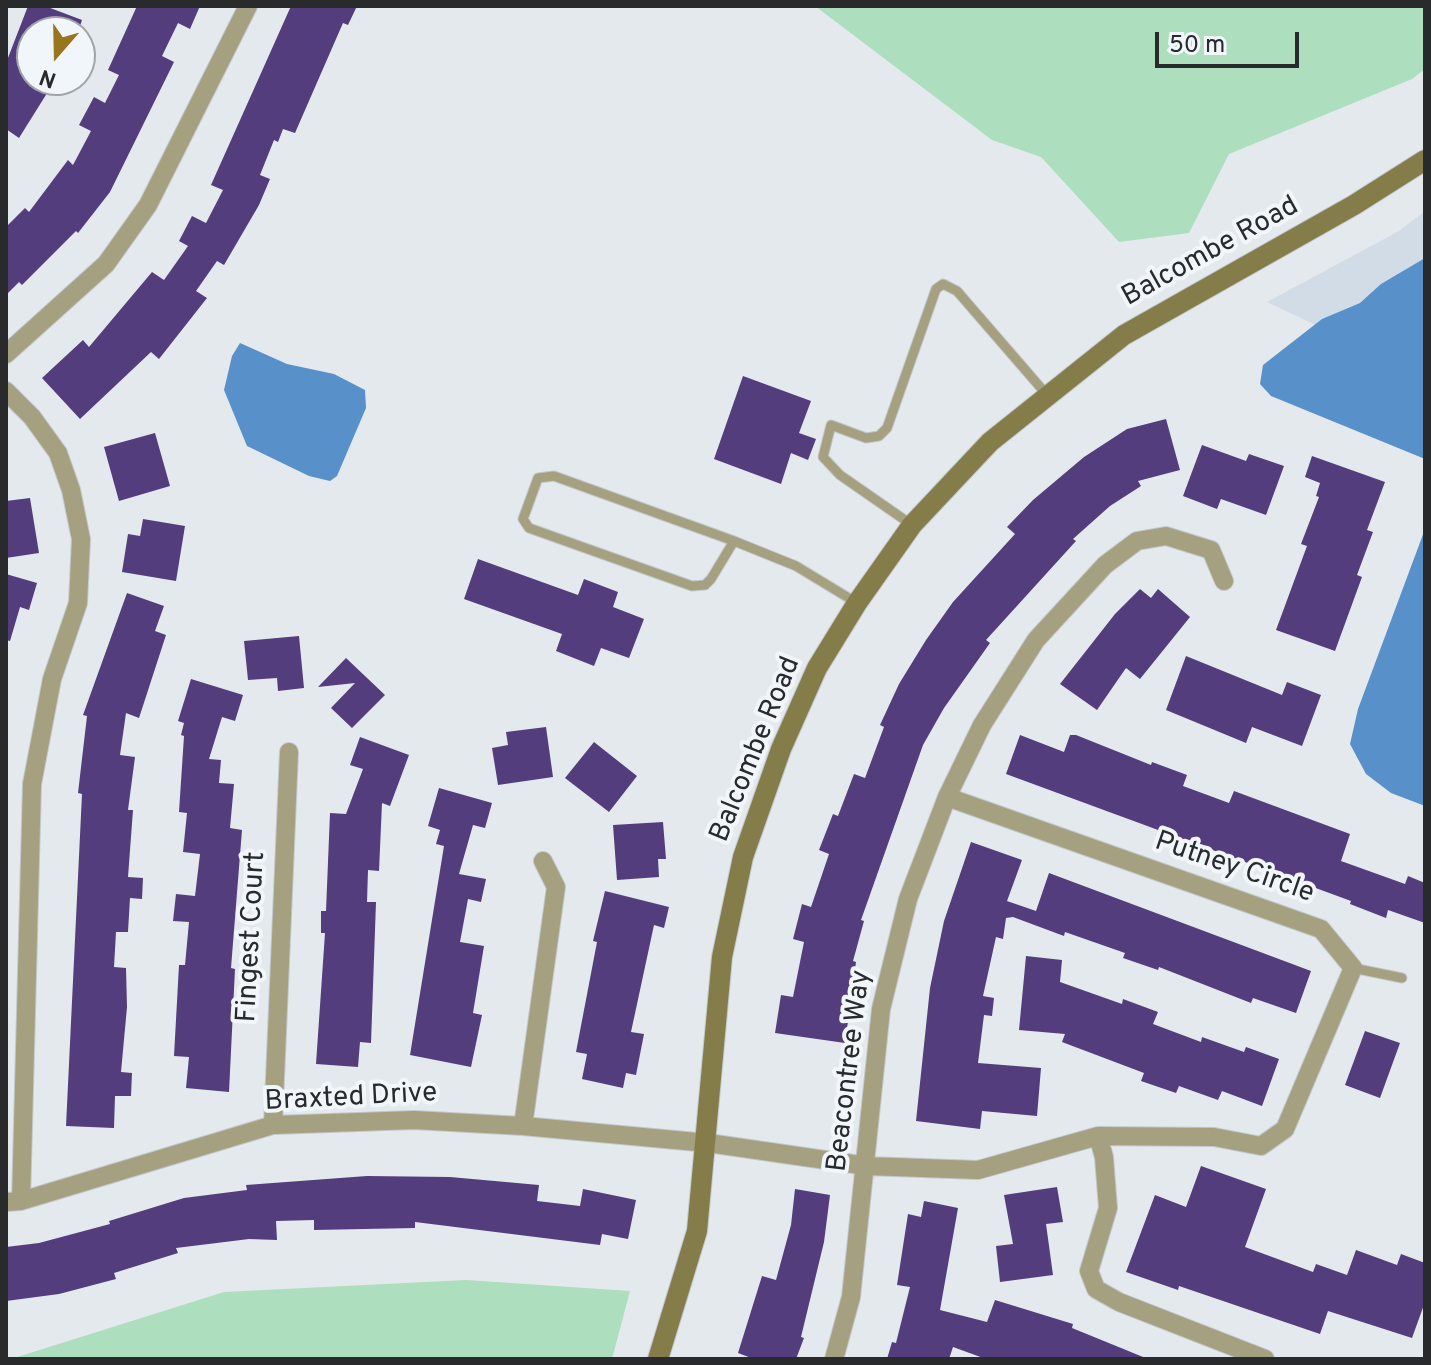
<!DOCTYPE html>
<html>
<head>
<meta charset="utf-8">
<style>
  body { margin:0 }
  #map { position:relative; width:1431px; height:1365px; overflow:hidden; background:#e4e9ee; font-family:Overpass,sans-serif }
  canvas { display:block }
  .frame { position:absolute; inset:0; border:8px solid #282a2c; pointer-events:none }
  .north { position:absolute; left:16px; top:16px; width:80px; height:80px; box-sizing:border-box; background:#f1f6fb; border:2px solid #a1a4a8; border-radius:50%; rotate:200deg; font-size:22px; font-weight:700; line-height:32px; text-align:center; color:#282a2c }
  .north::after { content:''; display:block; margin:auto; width:28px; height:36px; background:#98751f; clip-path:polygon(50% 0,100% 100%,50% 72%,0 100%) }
  .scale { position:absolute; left:1155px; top:32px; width:144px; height:36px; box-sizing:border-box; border:4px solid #282a2c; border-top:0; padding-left:10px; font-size:24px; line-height:28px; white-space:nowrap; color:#282a2c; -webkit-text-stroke:6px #f1f6fb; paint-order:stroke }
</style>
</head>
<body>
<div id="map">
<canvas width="1431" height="1365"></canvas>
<div class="frame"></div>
<div class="north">N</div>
<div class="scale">50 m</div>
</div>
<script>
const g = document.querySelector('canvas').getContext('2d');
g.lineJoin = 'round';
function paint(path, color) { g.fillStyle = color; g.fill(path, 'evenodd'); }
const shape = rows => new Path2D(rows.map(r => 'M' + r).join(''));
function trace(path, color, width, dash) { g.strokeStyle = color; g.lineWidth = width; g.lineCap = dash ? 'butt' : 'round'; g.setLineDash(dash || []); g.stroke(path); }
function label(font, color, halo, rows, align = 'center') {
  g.font = font + ' Overpass,sans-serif'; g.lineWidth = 8; g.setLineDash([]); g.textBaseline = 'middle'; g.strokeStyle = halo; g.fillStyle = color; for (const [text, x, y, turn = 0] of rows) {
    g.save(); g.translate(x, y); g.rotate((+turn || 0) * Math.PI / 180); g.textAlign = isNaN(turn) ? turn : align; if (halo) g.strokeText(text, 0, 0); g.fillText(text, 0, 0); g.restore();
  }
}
paint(shape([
  [1425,211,1425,377,1267,302,1399,231]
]), '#d1dce6');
paint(shape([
  [815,6,1425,6,1425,69,1412,79,1229,154,1189,233,1119,242,1041,157,992,140],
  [466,1280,630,1291,612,1359,11,1359,224,1292]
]), '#addebd');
paint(shape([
  [1425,258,1425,459,1271,396,1260,384,1263,365,1322,319,1360,303,1381,284],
  [240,343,287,364,334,374,365,390,366,408,337,476,330,481,309,476,247,446,224,390,232,356],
  [1425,529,1425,806,1391,793,1366,774,1350,744,1358,709]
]), '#5891ca');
paint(shape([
  [28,6,45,6,82,20,78,32,32,32,32,80,49,90,19,138,6,129,6,63],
  [137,6,200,6,190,29,178,23,162,56,174,62,110,192,78,233,76,231,22,285,19,282,6,295,6,227,25,208,29,212,68,160,73,165,91,131,79,125,94,97,105,103,119,75,108,70],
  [291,6,357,6,348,25,343,23,295,133,283,129,278,142,274,140,260,175,270,179,259,205,224,265,217,261,196,291,207,298,159,359,151,352,80,419,42,378,83,340,89,347,152,272,164,280,188,246,179,241,192,216,206,223,223,190,211,185],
  [743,376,811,401,799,433,816,439,808,460,791,453,781,484,714,459],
  [1166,419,1180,470,1138,481,1141,486,1110,506,1073,539,1076,541,986,640,990,643,944,708,923,745,861,920,864,921,853,961,856,962,845,1043,775,1033,781,995,793,997,804,942,793,939,802,904,811,907,829,854,819,850,833,814,838,816,854,774,865,778,884,727,880,725,899,684,926,640,953,602,1015,534,1007,527,1033,500,1084,457,1127,429],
  [155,433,170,486,119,501,104,447],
  [1202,445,1246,461,1249,454,1284,466,1266,515,1221,499,1217,509,1183,496],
  [1312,456,1385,482,1367,530,1373,532,1357,575,1362,577,1335,651,1276,630,1307,546,1301,544,1319,497,1316,496,1320,483,1305,477],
  [30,498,39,553,6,558,6,501],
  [143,519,185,526,176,581,122,572,128,534,140,536],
  [478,559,578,595,584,579,618,592,613,607,644,619,629,658,601,648,594,666,556,651,562,634,464,599],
  [6,574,37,583,29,610,20,607,10,641,6,640],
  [1140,589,1151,598,1158,589,1190,617,1140,679,1126,668,1097,710,1060,684,1115,614],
  [127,593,164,606,155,631,166,635,139,718,126,713,120,755,135,757,128,810,133,810,128,877,143,878,142,899,130,898,128,932,116,932,114,967,126,968,127,1007,121,1072,132,1073,131,1096,115,1096,114,1128,66,1126,82,794,78,793,87,716,83,715],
  [299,636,304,688,278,691,277,678,248,680,244,641],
  [1186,656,1282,695,1287,682,1321,695,1302,746,1252,727,1246,743,1166,710],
  [346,658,385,695,352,728,331,708,355,683,318,687],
  [191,679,243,695,235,721,222,717,209,759,221,760,219,783,234,784,230,828,242,830,231,968,235,969,229,1092,186,1088,189,1057,174,1056,179,965,185,965,189,922,173,921,176,894,195,896,200,854,183,852,187,813,179,812,184,736,181,735,184,723,178,721],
  [546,727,553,777,498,785,492,748,508,745,506,732],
  [1020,735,1064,752,1070,735,1076,735,1151,765,1152,762,1187,775,1183,786,1229,803,1234,791,1350,834,1341,861,1405,884,1408,876,1425,883,1425,923,1388,910,1386,918,1350,904,1351,901,1006,774],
  [360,737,409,755,390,806,382,803,379,871,368,870,367,902,376,902,371,1043,360,1042,358,1067,316,1064,325,933,321,933,321,911,326,911,330,813,346,814,363,769,350,765],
  [594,742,637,776,609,812,565,778],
  [439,788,492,803,485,828,473,825,459,874,486,879,481,902,468,899,460,942,484,946,473,1013,482,1015,471,1067,410,1055,444,846,436,844,440,830,428,826],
  [663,822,666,859,658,859,659,877,617,880,613,825],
  [971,842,1022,860,1007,901,1036,911,1049,873,1311,971,1296,1013,1253,998,1251,1003,1159,967,1158,970,1123,958,1125,953,1065,932,1064,936,1013,917,1006,918,1003,939,996,937,983,996,994,998,992,1016,984,1015,978,1063,1041,1068,1037,1116,982,1111,980,1129,916,1121,930,988,944,921],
  [605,891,669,907,664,928,654,925,631,1032,644,1034,636,1075,626,1073,623,1088,582,1079,587,1054,576,1052,597,942,593,941],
  [1026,956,1062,960,1060,982,1122,1004,1123,999,1158,1012,1153,1024,1201,1042,1202,1037,1244,1052,1246,1047,1279,1059,1262,1106,1222,1091,1218,1100,1179,1086,1176,1093,1141,1081,1144,1073,1062,1042,1065,1034,1019,1030],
  [1365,1031,1400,1043,1380,1098,1345,1085],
  [1201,1166,1266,1189,1245,1247,1313,1272,1316,1264,1347,1275,1356,1250,1397,1265,1401,1254,1425,1263,1425,1302,1412,1338,1328,1311,1320,1334,1179,1286,1178,1290,1126,1272,1155,1195,1186,1207],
  [367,1176,450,1177,539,1185,537,1201,580,1206,583,1189,636,1200,628,1239,602,1234,600,1245,415,1222,415,1228,314,1230,314,1220,276,1221,277,1240,249,1239,176,1248,178,1253,114,1273,116,1279,59,1294,6,1301,6,1247,39,1243,110,1224,109,1221,184,1198,247,1190,246,1185],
  [1057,1187,1063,1222,1046,1224,1053,1275,1000,1282,996,1246,1013,1244,1004,1195],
  [795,1189,830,1195,824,1242,801,1337,804,1338,796,1359,754,1359,738,1353,762,1276,776,1280,791,1225],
  [924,1201,958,1208,940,1310,987,1322,995,1300,1073,1324,1072,1328,1148,1359,986,1359,953,1347,949,1359,887,1359,892,1342,896,1343,910,1287,897,1285,908,1214,921,1217]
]), '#533d7d');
const lane = shape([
  [912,525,840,475,823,457,831,425,866,438,879,436,887,428,936,289,943,284,957,291,1047,395],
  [734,541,711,579,705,585,692,586,529,528,523,519,538,478,554,476,734,541,796,566,857,603],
  [1353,968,1402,978]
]);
const street = shape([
  [6,354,106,264,148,205,248,6],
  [6,391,32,417,58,453,71,490,81,539,78,603,52,679,32,784,21,1201],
  [273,1125,289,752],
  [523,1126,556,887,543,861],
  [1098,1136,1104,1157,1108,1208,1089,1271,1096,1289,1119,1302,1265,1359],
  [6,1202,21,1201,273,1125,414,1120,523,1126,708,1143,867,1166,978,1170,1098,1136,1214,1137,1261,1146,1285,1129,1353,968,1321,929,947,797],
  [834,1359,851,1297,881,1009,908,899,947,797,982,725,1036,640,1105,565,1137,541,1166,536,1211,550,1224,581]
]);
const secondary = shape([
  [658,1359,697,1231,722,957,743,857,781,749,817,668,857,603,912,525,990,442,1124,335,1354,205,1425,160]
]);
trace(lane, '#c2c7cb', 11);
trace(street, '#c2c7cb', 20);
trace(secondary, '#c2c7cb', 22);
trace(lane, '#a5a07f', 9);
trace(street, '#a5a07f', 18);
trace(secondary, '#847d4a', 20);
label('28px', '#282a2c', '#f1f6fb', [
  ["Balcombe Road",1211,253,-29],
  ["Balcombe Road",757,750,-68],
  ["Putney Circle",1234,869,19],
  ["Fingest Court",253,937,-87],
  ["Beacontree Way",851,1071,-83],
  ["Braxted Drive",351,1099,-3]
]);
</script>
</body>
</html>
